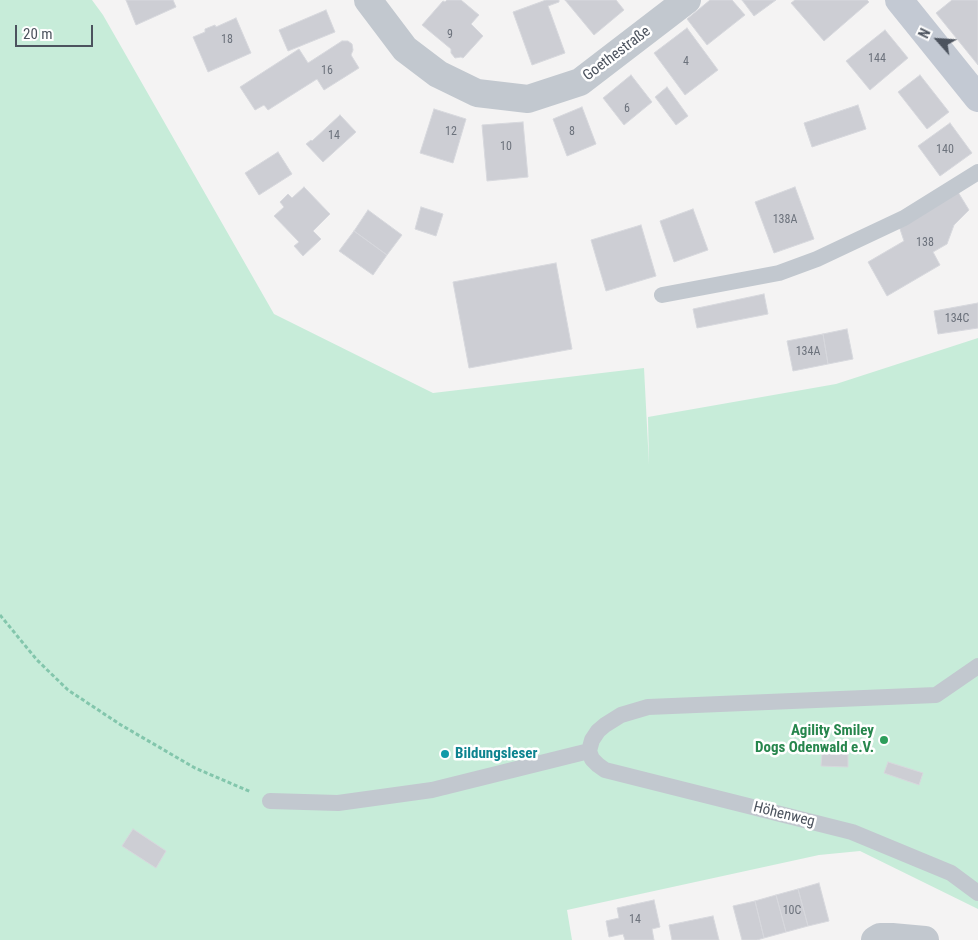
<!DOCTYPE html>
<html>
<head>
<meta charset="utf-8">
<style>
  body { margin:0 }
  #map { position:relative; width:978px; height:940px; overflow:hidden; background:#f4f3f3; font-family:"Roboto Condensed",sans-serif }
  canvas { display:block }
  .north { position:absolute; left:913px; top:15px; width:50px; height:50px; -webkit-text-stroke:4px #fff; paint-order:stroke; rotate:296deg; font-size:14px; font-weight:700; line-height:20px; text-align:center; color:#4c535e }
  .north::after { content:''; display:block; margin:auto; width:18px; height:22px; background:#4c535e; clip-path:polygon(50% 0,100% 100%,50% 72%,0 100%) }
  .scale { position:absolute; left:15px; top:25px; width:78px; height:22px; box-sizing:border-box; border:2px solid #4c535e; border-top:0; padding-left:6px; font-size:15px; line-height:18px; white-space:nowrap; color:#4c535e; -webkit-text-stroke:4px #fff; paint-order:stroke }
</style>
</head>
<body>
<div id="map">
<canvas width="978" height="940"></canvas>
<div class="north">N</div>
<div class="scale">20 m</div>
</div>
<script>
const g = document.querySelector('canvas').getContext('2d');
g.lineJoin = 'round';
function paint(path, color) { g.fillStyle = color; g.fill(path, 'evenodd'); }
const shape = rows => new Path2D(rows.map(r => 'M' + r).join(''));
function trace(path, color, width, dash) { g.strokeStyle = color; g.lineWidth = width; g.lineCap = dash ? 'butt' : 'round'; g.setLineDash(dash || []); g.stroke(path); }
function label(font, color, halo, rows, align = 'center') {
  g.font = font + ' "Roboto Condensed",sans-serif'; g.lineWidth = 5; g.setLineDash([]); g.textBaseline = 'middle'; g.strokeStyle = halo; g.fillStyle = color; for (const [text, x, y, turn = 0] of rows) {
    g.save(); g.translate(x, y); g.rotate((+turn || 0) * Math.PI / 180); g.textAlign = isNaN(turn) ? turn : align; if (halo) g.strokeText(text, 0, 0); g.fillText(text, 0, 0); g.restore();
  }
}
paint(shape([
  [0,0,92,0,103,15,274,314,433,393,644,368,649,465,648,417,836,384,978,338,978,909,860,851,819,855,567,910,572,940,0,940]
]), '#c7ecd9');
const building = shape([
  [126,0,173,0,176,7,136,25,126,0],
  [447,0,461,0,479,15,471,24,483,36,463,58,461,57,455,58,451,53,451,49,422,25,443,1,445,2,447,0],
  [546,0,559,0,559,2,548,6,565,53,532,65,513,12,546,0],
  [565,0,616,0,624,10,594,35,565,0],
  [710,0,732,0,745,15,707,45,687,19,710,0],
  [742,0,776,0,754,16,742,0],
  [795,0,867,0,869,2,824,41,791,3,795,0],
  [952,0,978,0,978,65,936,13,952,0],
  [326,10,335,32,288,51,279,30,326,10],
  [236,18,251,53,208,72,193,37,205,32,205,29,215,25,216,27,236,18],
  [687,28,718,70,685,95,654,53,687,28],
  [885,30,908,58,870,90,846,61,885,30],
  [342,41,348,41,352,44,353,50,351,55,359,68,324,90,317,79,268,110,264,105,255,110,240,87,299,49,308,63,342,41],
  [631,75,652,102,624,125,603,98,631,75],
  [920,75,949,112,927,129,898,92,920,75],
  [667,87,688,116,676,125,655,97,667,87],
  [858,105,866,129,812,147,804,123,858,105],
  [582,107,596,144,567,156,553,119,582,107],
  [434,109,466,119,453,163,420,153,434,109],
  [340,115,356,132,323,162,306,144,311,140,312,141,340,115],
  [523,122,528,177,487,181,482,125,523,122],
  [950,123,972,153,940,176,918,146,950,123],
  [278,152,292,174,259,195,245,173,278,152],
  [304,187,330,214,313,231,321,239,303,256,294,246,299,242,274,216,284,207,280,202,288,194,292,198,304,187],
  [795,187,814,239,774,253,755,202,795,187],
  [958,192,969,210,954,225,947,244,933,252,940,265,887,296,868,262,904,241,899,226,958,192],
  [421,207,443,214,436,236,415,229,421,207],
  [693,209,708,250,674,262,660,221,693,209],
  [368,210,402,235,387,255,354,231,368,210],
  [641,225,656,276,606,291,591,240,641,225],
  [354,231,387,255,373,275,339,251,354,231],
  [556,263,572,349,469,368,453,282,556,263],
  [764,294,768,314,697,328,693,309,764,294],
  [978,303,978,328,938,334,934,311,978,303],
  [847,329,853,359,828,364,823,334,847,329],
  [823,334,828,364,793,371,787,341,823,334],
  [822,754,848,754,848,767,821,766,822,754],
  [888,762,923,773,919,785,884,773,888,762],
  [133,829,166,851,156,868,122,846,133,829],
  [819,883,829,921,808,926,798,889,819,883],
  [798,889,808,926,786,932,776,895,798,889],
  [776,895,786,932,764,938,755,901,776,895],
  [654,900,660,927,652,929,654,940,625,940,623,934,609,937,606,921,619,918,617,908,654,900],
  [755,901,764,938,757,940,742,940,733,906,755,901],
  [713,916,719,940,672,940,669,925,713,916]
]);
paint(building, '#cdced4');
trace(building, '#d7d8dd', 1);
trace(shape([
  [0,615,37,660,68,690,121,725,195,768,251,792]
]), '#83c6ac', 3, [4, 2.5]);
trace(shape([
  [662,295,779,273,817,259,904,218,978,172],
  [589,751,592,759,598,765,605,770,852,832,951,873,978,893],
  [589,751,592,740,598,731,605,725,621,715,648,707,936,695,978,666],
  [270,801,338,803,432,790,589,751]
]), '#c2c8cf', 16);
trace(shape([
  [368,0,405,49,438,74,477,93,528,99,580,82,687,0],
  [875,940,880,937,892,937,925,940]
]), '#c2c8cf', 28);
trace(shape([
  [899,0,978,98]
]), '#c3c9d3', 28);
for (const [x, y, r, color] of [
  [884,740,5,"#2e9e5b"],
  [445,754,5,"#0f9aa8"]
]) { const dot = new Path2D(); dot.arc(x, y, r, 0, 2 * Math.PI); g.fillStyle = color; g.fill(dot); trace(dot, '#fff', 2); }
label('12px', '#6c727c', null, [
  ["9",450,35],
  ["18",227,40],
  ["144",877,59],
  ["4",686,62],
  ["16",327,71],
  ["6",627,109],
  ["12",451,132],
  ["8",572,132],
  ["14",334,136],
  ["10",506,147],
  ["140",945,150],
  ["138A",785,220],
  ["138",925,243],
  ["134C",957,319],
  ["134A",808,352],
  ["10C",792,911],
  ["14",635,920]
]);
label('15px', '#4c535e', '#fff', [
  ["Goethestraße",617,54,-37],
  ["Höhenweg",784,815,14]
]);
label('bold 15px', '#27864d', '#fff', [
  ["Agility Smiley",874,731],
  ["Dogs Odenwald e.V.",874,748]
], 'right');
label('bold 15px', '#0d838f', '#fff', [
  ["Bildungsleser",455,754]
], 'left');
</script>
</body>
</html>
